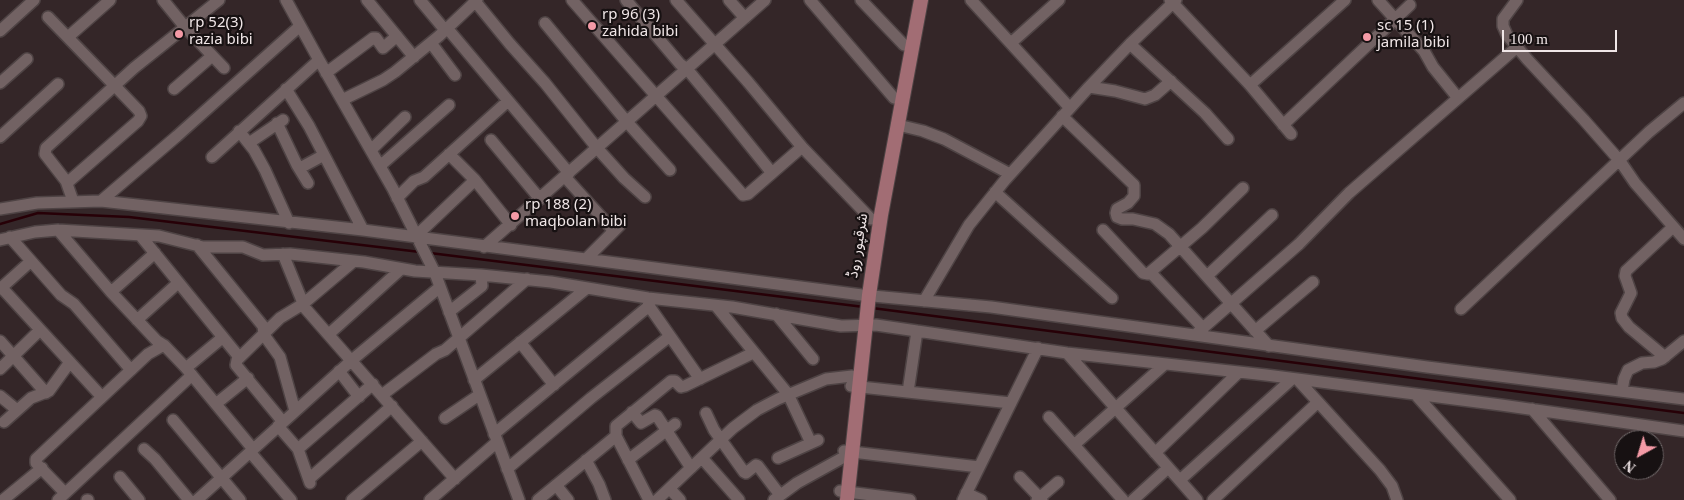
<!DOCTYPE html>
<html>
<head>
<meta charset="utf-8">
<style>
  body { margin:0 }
  #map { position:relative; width:1684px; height:500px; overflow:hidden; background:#342628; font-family:Georgia,serif }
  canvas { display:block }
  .north { position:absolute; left:1614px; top:430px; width:50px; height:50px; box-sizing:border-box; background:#171112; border:1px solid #6e6667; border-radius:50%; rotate:219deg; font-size:14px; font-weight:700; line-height:20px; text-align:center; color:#f0e6e7 }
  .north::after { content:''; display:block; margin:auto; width:18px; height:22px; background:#f49aa6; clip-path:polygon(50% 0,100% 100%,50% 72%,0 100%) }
  .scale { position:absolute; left:1502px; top:30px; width:115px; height:22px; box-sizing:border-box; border:2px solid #f0e6e7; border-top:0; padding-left:6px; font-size:15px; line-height:18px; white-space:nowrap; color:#f0e6e7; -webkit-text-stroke:4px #171112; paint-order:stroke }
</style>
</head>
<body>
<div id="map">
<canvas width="1684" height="500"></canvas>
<div class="north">N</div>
<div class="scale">100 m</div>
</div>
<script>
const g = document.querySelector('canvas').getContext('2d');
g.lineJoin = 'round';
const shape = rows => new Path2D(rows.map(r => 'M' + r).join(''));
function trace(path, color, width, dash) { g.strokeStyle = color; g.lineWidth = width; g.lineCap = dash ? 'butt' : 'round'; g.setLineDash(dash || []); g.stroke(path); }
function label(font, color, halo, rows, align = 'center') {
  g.font = font + ' Georgia,"Noto Sans Arabic",serif'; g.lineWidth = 4.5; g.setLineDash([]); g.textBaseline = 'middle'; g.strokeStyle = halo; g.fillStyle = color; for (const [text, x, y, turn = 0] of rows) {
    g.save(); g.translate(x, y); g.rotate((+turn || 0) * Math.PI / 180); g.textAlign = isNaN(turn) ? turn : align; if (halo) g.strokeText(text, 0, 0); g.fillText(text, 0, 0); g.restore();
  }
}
trace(shape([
  [0,224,38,213,129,217,420,252],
  [430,253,864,307],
  [872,308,1684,413]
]), '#270007', 2.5);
const minor = shape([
  [163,0,185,27,224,68],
  [286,0,319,60,393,189,435,273,519,500],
  [367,0,414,57],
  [420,0,445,30],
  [474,0,510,44,545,83,597,148,624,178,645,197],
  [572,0,743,195,748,194,802,147],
  [626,0,680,64,687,69,722,111,772,173],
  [676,0,748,82,802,147,871,219],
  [729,0,745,18],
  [810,0,894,98],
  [861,0,904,45],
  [971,0,1070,108],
  [1170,0,1250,85,1291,134],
  [1378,0,1424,51,1433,67,1458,98],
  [1517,0,1503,19,1503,26,1507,35,1527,59,1584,120,1620,161,1635,183,1684,239],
  [48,17,115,86,139,111,141,116,138,121,67,183],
  [545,23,627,122,670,170],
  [447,28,569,173],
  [0,31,34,0],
  [68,37,110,0],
  [431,43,455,75],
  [1011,43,1059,0],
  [1130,44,1205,113,1228,139],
  [326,73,373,38,376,38,383,48,397,36],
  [0,83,27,59],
  [1250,85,1345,0],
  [1089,87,1115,91,1145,99,1155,95,1171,81],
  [174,89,212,56],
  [286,89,309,126,363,230],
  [342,100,383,80,395,72,439,36,477,0],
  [1062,116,1134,185,1134,196,1128,203,1117,209,1116,213,1117,217,1122,219,1133,219,1155,224,1169,234,1269,346],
  [277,123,297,165,308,183],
  [898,125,923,131,944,139,1010,174],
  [1283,125,1410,5],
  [239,131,254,150,265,170,289,223],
  [0,137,58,84],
  [491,140,540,199],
  [249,143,283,120],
  [371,150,405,117],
  [449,154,475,180,511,225],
  [212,157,319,60],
  [380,166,449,105],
  [300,168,324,155],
  [565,177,614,231],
  [995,192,1112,298],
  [397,198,414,181,424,177,508,101],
  [73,201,66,181,45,154,46,148,134,68,219,0],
  [101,201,177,136,300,26],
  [0,209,37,203,101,201,363,230,862,295,991,307,1427,367,1684,399],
  [58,230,111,292,157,341,165,346,186,368,253,449],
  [1103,230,1143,273,1148,274,1202,228,1243,188],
  [140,235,239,357],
  [416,236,475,180],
  [10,237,61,295,74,304,131,370],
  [0,240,35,232,58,230,159,236,203,247,243,247,263,255,290,254,364,262,415,271,481,275,551,282,648,298,732,307,841,326,876,325,1067,353,1266,375,1501,405,1684,431],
  [197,245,263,326,264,335,280,357,295,411],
  [484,247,765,0],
  [283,254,305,308,455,479],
  [587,258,620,225],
  [1151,273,1203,328],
  [1207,276,1272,215],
  [2,288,102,397],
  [0,289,31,261],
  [111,292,155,253],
  [648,300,649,306,700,379],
  [924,301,969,225,1005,180,1089,87,1130,44,1176,0],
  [717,307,788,394,811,443],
  [1461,309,1649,132,1684,103],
  [449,312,482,286,481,275],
  [776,314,813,359],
  [137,320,178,283],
  [1255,331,1313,282],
  [329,334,400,270],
  [1195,335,1299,244,1349,193,1517,47],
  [0,341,46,393],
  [520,342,554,385],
  [1067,353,1197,500],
  [1665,357,1629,327,1622,318,1621,313,1631,293,1625,276,1626,271,1673,227],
  [186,368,222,338],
  [0,369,40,330],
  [339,371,359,397],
  [474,380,587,288],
  [1298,380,1380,470,1392,486,1397,500],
  [851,386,1011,403],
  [1622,391,1624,379,1628,370,1642,363,1654,362,1662,359,1684,341],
  [908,392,917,331],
  [382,395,436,354,445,350,527,279],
  [1416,395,1510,500],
  [0,396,17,410],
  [217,403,248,378],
  [1532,409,1610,500],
  [632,412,641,423,655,415,657,416,691,468],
  [706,413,714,430,744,472,746,473,756,465,758,466,780,495],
  [1049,417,1123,500],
  [445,418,479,395],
  [173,420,240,500],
  [4,422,31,398,49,391,70,362],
  [283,422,236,365,237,360,280,318,303,304,354,261],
  [278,426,298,449,310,483],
  [494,434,649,306],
  [1074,445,1165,364],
  [144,449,155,459,189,500],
  [298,449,373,384],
  [844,451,979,467],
  [250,452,291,500],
  [1155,453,1239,372],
  [702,458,739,500],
  [778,458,818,440],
  [586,460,599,484,605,500],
  [628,460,675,424],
  [507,469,591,398,670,336],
  [120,477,139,500],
  [1020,477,1042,500],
  [309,479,392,406],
  [1180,480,1292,379],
  [556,485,568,500],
  [670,489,680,500],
  [840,491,910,500],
  [65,493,36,463,36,459,148,354,164,345],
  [966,493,981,500],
  [3,500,42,468],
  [58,500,192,375],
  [87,500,88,500],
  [197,500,352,360,440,287],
  [352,500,422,441],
  [430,500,497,442],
  [538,500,616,436],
  [649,500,616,436,616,426,671,381,675,381,681,387,685,386,753,353],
  [657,500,733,428,757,410,778,399,826,379,852,376],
  [774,500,797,483,844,457],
  [963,500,1038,348],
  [1037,500,1058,482],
  [1133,500,1168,468],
  [1213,500,1317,403]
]);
const major = shape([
  [847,500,869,295,881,215,921,0]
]);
trace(minor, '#4e4344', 14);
trace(major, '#4e4344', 16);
trace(minor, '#726263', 11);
trace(major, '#a26d74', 14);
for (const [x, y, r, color] of [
  [592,26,5,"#f49aa6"],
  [179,34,5,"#f49aa6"],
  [1367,37,5,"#f49aa6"],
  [515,216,5,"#f49aa6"]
]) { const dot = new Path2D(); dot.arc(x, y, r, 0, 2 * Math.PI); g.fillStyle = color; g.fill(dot); trace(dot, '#171112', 2); }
label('15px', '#f0e6e7', '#171112', [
  ["rp 96 (3)",602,17],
  ["zahida bibi",602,34],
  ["rp 52(3)",189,25],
  ["razia bibi",189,42],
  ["sc 15 (1)",1377,28],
  ["jamila bibi",1377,45],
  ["rp 188 (2)",525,207],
  ["maqbolan bibi",525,224]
], 'left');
label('15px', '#f0e6e7', '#171112', [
  ["شرقپور روڈ",860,246,-81]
]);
</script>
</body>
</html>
